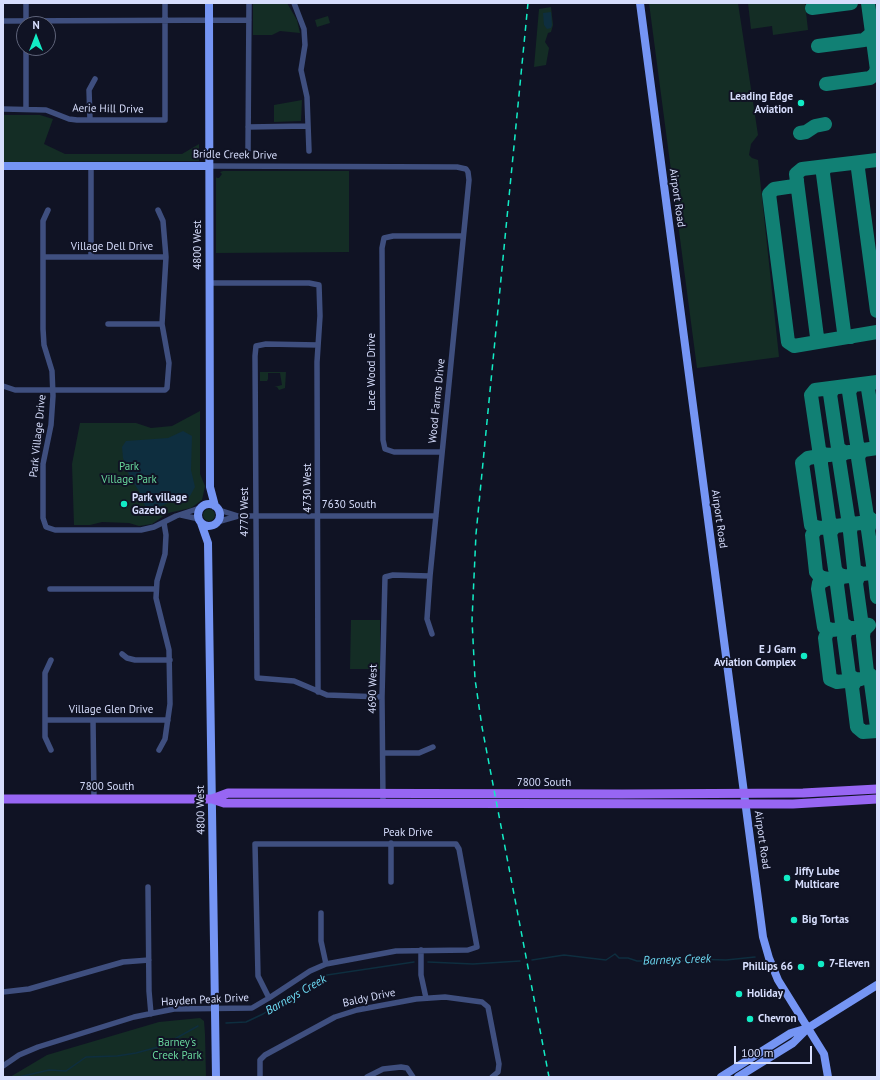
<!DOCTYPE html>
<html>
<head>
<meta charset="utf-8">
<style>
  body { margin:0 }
  #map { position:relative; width:880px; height:1080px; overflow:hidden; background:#101324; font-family:"PT Sans",sans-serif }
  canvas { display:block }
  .frame { position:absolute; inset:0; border:4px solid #d6ddfc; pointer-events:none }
  .north { position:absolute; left:16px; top:16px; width:40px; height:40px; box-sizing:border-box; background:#101324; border:1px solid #5f647a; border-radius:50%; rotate:0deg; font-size:11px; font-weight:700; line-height:16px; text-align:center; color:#d6ddfc }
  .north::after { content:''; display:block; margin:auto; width:14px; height:18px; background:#12ecc5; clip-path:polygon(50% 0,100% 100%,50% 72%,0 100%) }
  .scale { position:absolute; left:734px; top:1046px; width:78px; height:18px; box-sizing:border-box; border:2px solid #d6ddfc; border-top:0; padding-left:5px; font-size:12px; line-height:14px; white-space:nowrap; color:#d6ddfc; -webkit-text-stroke:3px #101324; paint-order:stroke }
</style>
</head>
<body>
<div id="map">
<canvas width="880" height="1080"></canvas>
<div class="frame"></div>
<div class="north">N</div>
<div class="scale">100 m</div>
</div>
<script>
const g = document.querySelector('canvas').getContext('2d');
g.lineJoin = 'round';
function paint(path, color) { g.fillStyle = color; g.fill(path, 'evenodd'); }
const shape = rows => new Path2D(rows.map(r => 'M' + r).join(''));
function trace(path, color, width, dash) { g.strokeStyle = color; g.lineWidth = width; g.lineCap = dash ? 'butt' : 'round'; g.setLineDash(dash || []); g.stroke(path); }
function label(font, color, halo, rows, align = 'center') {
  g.font = font + ' "PT Sans",sans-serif'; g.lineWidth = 4; g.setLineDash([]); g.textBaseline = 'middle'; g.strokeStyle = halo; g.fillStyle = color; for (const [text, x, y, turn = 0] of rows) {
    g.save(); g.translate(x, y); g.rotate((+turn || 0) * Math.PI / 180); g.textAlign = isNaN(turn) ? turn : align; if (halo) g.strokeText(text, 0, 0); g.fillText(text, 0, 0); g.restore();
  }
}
paint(shape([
  [253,3,287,3,297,20,300,33,280,31,272,35,253,35],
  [649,3,738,3,758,135,751,144,749,155,752,158,758,160,779,357,697,368],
  [748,3,805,3,808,30,773,35,772,26,751,29],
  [551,7,553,25,551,32,548,33,545,42,549,48,546,65,534,67,539,9],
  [328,16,330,23,317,27,315,20],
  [302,100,301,121,274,122,274,105],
  [3,115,40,115,53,119,44,144,65,154,182,154,199,144,199,161,3,162],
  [223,171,349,171,349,252,216,253,216,177,217,178,219,178,222,174,220,172],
  [260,372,286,372,285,388,279,390,277,387,274,387,282,385,280,373,268,373,268,379,267,381,260,381],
  [200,411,200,474,205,486,202,500,191,508,168,513,152,524,139,526,129,523,102,522,90,525,74,525,72,464,80,423,136,423,151,428,172,426],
  '203 515a6 6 0 1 1 12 0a6 6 0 1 1-12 0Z',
  [351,620,380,620,380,669,350,669],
  [200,1018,204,1021,205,1034,206,1077,10,1077,47,1055,159,1022]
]), '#142d25');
paint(shape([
  [551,12,552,25,551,28,547,29,544,25,543,13],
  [183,431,192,436,191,470,195,487,190,496,186,499,177,499,150,511,144,504,140,493,129,475,123,458,122,447,126,441,168,438]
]), '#0e2e3f');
trace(shape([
  [532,960,564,955,606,960,615,954,619,958,628,958,637,961,683,961,693,959,726,960,755,957],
  [428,962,473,964,520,961],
  [226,1023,246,1022,263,1014,305,986,327,975,414,962],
  [19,1077,49,1070,66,1071,86,1057,117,1056,136,1053,162,1046,198,1026]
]), '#0e2e3f', 1.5);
trace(shape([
  [868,3,877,70],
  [812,8,851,3],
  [818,46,864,40,870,35,872,30],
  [826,84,870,78,875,74,877,68],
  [800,133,806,132,815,126,825,124],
  [862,162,859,165,858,169,877,311],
  [829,166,824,168,823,174,844,332,846,336,851,337],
  [797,180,794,186,774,189,769,194,788,342,794,346,877,332],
  [824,341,820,341,817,337,796,174,802,169,877,160],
  [877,382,815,390,811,395,819,449,822,454,829,455,877,448],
  [873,383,869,385,868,389,877,445],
  [853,385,849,392,857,444,860,449,864,450],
  [834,388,830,394,838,448,845,453,841,455,839,460,848,518,850,522,854,524,851,527,850,532,854,568,856,571,862,574,858,577,856,583,861,619,863,624,869,625,864,630,863,636,867,672,874,678,871,683,877,727],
  [864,450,860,453,858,458,867,516,873,521,870,524,868,530,873,565,877,570],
  [826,455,821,459,821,464,829,520,831,524,835,526,830,533,835,569,838,574,843,576,838,580,837,585,842,623,849,628,845,633,844,638,849,675,856,680,852,687,857,727,863,732,877,731],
  [826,455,808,458,802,463,811,525,819,528,877,521],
  [817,528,812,535,816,572,820,577,827,579],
  [877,574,875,579,877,597],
  [853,628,831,630,824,627,818,589,819,583,827,579,877,572],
  [831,630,827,633,825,638,830,679,837,682,861,679]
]), '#118074', 14);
trace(shape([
  [26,3,26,23],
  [294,3,304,29,305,45,301,70,307,97,309,151],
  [3,21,249,20],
  [26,48,26,109],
  [3,109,46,110,69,119,77,120,165,120,165,3],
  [90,120,89,90,95,79],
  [248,127,308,126],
  [248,151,249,3],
  [91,166,91,257],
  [209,166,457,167,466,169,468,172,469,180,430,576,427,619,432,634],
  [48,210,43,221,43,329,44,345,52,371,53,396,51,425,43,464,43,518,46,527,55,530,141,530,154,527,176,516,200,508],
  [43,257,166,257],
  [209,283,309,283,319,285,320,316,317,362,318,692],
  [108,324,162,324],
  [318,345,266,344,256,346,255,356,257,678,294,681,327,695,382,697],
  [3,386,15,390,165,390,167,388,169,363,162,324,166,257,163,221,158,210],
  [442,452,394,452,385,449,383,440,382,248,384,238,393,236,463,236],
  [219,510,238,516,436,516],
  [181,515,199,519],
  [217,522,238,516],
  [50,589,156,589],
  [122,654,127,658,135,660,170,660],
  [51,660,45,673,45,737,51,750],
  [45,720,168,720],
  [93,720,94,799],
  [159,750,165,739,170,704,169,650,156,598,157,581,165,554,166,535,164,523],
  [383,753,419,753,433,747],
  [383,802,382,697,385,577,393,575,430,576],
  [391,882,391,843],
  [148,887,149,991,151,1014],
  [321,913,321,941,326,964],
  [421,950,421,975,426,998],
  [3,992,29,989,123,962,149,960],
  [3,1066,19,1055,38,1047,134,1017,174,1009,252,1008,269,998,310,971,326,964,396,951,468,950,477,947,459,849,456,844,255,844,258,976,269,998],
  [260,1077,260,1060,265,1055,335,1017,357,1010,416,999,445,997,482,1002,488,1007,499,1064,498,1072,492,1077],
  [367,1077,383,1069,401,1067,407,1068,413,1077]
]), '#3f4f7f', 5.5);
trace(shape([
  [209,3,210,487,215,506],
  [640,3,763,937,769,958,778,980,824,1054,828,1077],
  [3,166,209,166],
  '198 515a11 11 0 1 1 22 0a11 11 0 1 1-22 0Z',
  [201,523,208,543,216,1077],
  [721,1077,791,1033,808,1028,877,985],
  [738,1077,793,1043,808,1028]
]), '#7595f4', 8);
trace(shape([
  [3,799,212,799,228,793,622,794,803,793,877,789],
  [212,799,224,803,793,804,877,799]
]), '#9766f3', 9);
trace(shape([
  [528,3,476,534,472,620,475,679,482,727,549,1077]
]), '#12ecc5', 1.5, [6, 5]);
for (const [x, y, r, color] of [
  [801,103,4,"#12ecc5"],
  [124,504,4,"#12ecc5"],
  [804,656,4,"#12ecc5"],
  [787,878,4,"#12ecc5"],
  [794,920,4,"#12ecc5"],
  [821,964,4,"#12ecc5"],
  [801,967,4,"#12ecc5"],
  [739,994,4,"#12ecc5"],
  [750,1019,4,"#12ecc5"]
]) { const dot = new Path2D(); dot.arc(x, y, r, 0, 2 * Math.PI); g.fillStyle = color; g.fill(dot); trace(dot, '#101324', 1.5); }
label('bold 11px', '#d6ddfc', '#101324', [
  ["Leading Edge",793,97,"right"],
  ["Aviation",793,110,"right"],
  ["Park village",132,498],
  ["Gazebo",132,511],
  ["E J Garn",796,650,"right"],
  ["Aviation Complex",796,663,"right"],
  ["Jiffy Lube",795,872],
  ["Multicare",795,885],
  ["Big Tortas",802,920],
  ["7-Eleven",829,964],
  ["Phillips 66",793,967,"right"],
  ["Holiday",747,994],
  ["Chevron",758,1019]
], 'left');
label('11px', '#d6ddfc', '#101324', [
  ["Aerie Hill Drive",108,109,1],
  ["Bridle Creek Drive",235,155,1],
  ["Airport Road",677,198,82],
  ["4800 West",198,245,-90],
  ["Village Dell Drive",112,247],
  ["Lace Wood Drive",372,372,-90],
  ["Wood Farms Drive",437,401,-84],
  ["Park Village Drive",38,436,-84],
  ["4730 West",308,488,-90],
  ["7630 South",349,505],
  ["4770 West",245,512,-90],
  ["Airport Road",719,519,82],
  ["4690 West",373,689,-89],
  ["Village Glen Drive",111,710],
  ["7800 South",544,783],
  ["7800 South",107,787],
  ["4800 West",201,810,-91],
  ["Peak Drive",408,833],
  ["Airport Road",762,840,82],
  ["Baldy Drive",369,998,-12],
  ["Hayden Peak Drive",205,1000,-3]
]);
label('11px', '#68d79c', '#101324', [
  ["Park",129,467],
  ["Village Park",129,480],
  ["Barney's",177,1043],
  ["Creek Park",177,1056]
]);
label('italic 12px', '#6ddbf4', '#101324', [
  ["Barneys Creek",677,960,-2],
  ["Barneys Creek",296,995,-30]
]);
</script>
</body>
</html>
